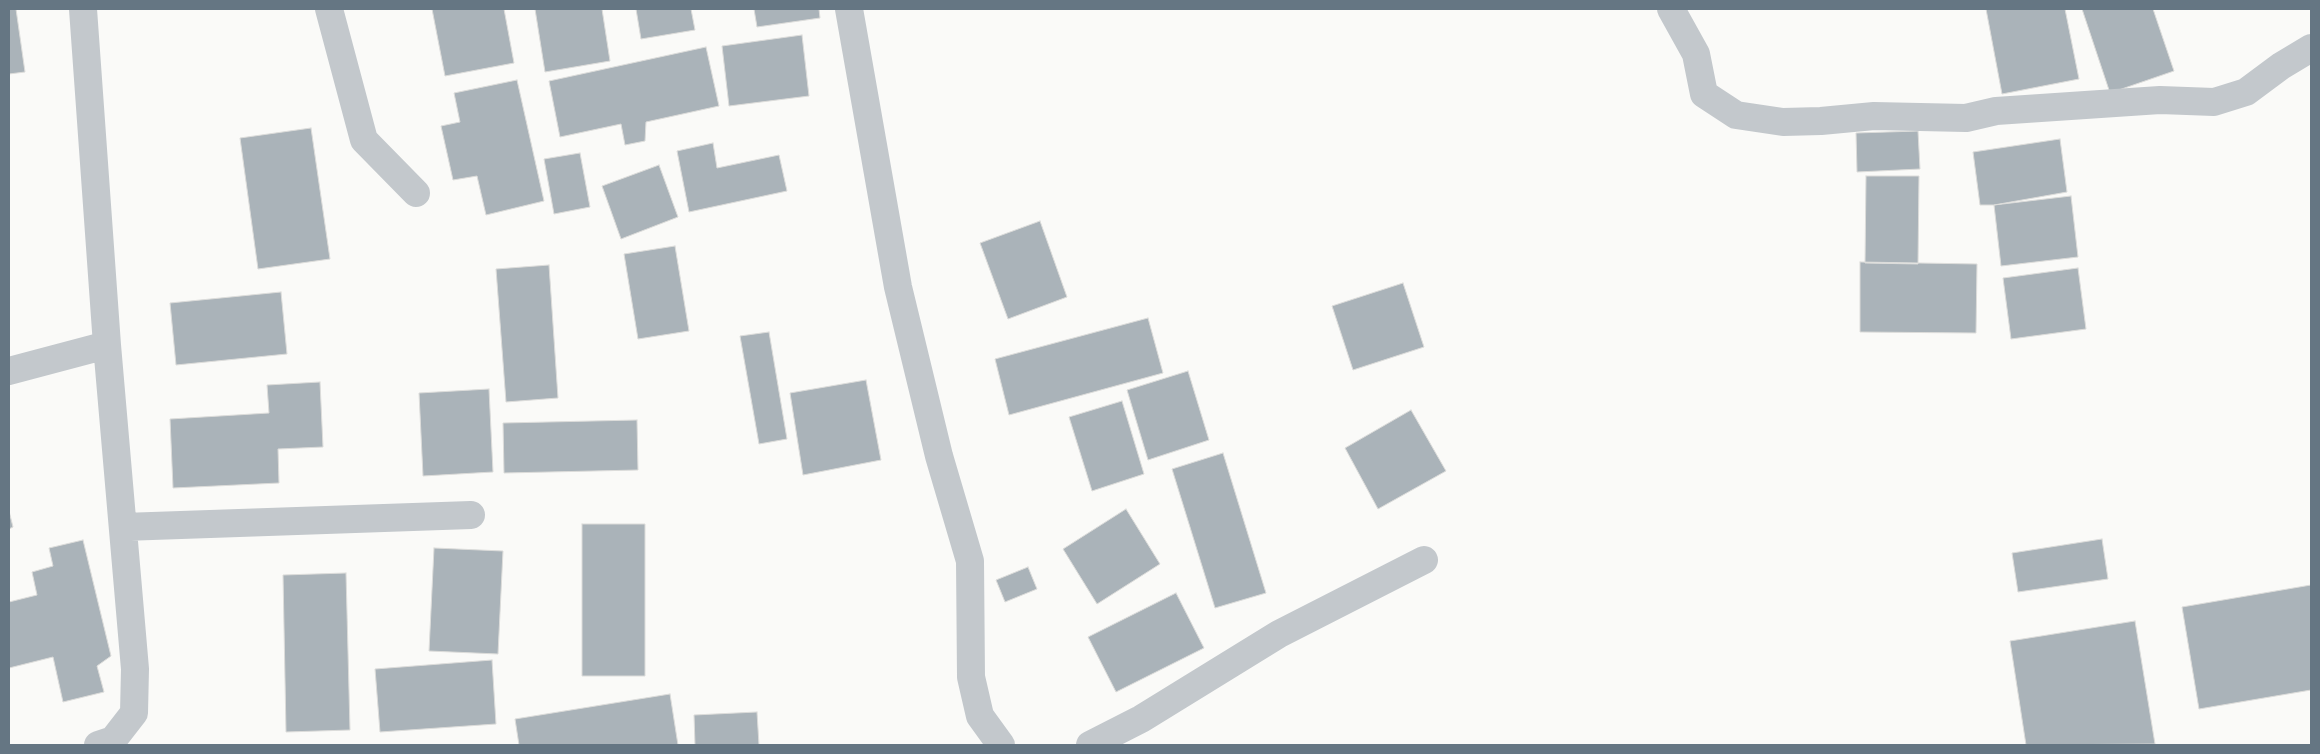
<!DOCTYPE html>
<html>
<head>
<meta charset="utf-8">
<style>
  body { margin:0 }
  #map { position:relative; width:2320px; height:754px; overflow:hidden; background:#fafaf8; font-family:Inter,sans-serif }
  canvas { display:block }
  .frame { position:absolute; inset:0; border:10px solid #657683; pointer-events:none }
</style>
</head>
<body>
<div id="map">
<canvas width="2320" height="754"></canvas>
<div class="frame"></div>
</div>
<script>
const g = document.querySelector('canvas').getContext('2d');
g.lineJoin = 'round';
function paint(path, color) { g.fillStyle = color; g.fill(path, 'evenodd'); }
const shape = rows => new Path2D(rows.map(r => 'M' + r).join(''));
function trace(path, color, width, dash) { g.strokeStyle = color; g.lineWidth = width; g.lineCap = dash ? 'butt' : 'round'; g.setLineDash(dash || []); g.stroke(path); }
const building = shape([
  [9,9,16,9,25,72,9,74,9,9],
  [432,9,504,9,514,63,445,76,432,9],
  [535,9,602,9,610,61,545,72,535,9],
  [636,9,691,9,695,30,641,39,636,9],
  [754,9,819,9,820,18,757,27,754,9],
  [1986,9,2065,9,2079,79,2002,94,1986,9],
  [2082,9,2153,9,2174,71,2110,93,2082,9],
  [802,35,809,96,729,106,722,46,802,35],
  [706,47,719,106,646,122,645,141,625,145,621,124,560,137,549,81,706,47],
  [517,80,544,201,486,215,477,176,453,180,441,126,460,122,454,93,517,80],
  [311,128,330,259,258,269,240,138,311,128],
  [1918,131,1920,169,1857,172,1856,133,1918,131],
  [2060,139,2067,192,1994,205,1980,205,1973,152,2060,139],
  [713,143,717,168,779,155,787,191,689,212,677,151,713,143],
  [580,153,590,207,554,214,544,159,580,153],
  [659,165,678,217,621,239,602,186,659,165],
  [1866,176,1919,176,1918,264,1865,263,1866,176],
  [2071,196,2078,257,2001,266,1994,205,2071,196],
  [1040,221,1067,297,1008,319,980,243,1040,221],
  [675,246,689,331,638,339,624,254,675,246],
  [1860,262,1977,264,1976,333,1860,332,1860,262],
  [549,265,558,398,506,402,496,269,549,265],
  [2078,268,2086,329,2011,339,2003,278,2078,268],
  [1403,283,1424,347,1353,370,1332,306,1403,283],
  [281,292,287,354,176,365,170,303,281,292],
  [1148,318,1163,373,1009,415,995,359,1148,318],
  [769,332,787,439,759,444,740,336,769,332],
  [1188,371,1209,440,1148,460,1127,390,1188,371],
  [866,380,881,460,803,475,790,393,866,380],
  [320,382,323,447,278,449,279,483,173,488,170,419,269,413,267,385,320,382],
  [489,389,493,472,423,476,419,393,489,389],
  [1122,401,1144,474,1092,491,1069,417,1122,401],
  [1411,410,1446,471,1378,509,1345,448,1411,410],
  [637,420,638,470,504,473,503,423,637,420],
  [1223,453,1266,593,1215,608,1172,469,1223,453],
  [1126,509,1160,564,1097,604,1063,549,1126,509],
  [9,511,13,527,9,529,9,511],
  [582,524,645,524,645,676,582,676,582,524],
  [2102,539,2108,579,2018,592,2012,553,2102,539],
  [83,540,111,656,97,666,104,692,63,702,53,657,9,668,9,602,37,595,32,572,53,566,49,548,83,540],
  [434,548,503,551,498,654,429,651,434,548],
  [1028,567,1037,589,1005,602,996,580,1028,567],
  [346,573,350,730,286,732,283,575,346,573],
  [2311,585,2311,690,2199,709,2182,607,2311,585],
  [1176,593,1204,648,1116,692,1088,637,1176,593],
  [2135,621,2155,744,2026,745,2010,641,2135,621],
  [492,660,496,724,380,732,375,669,492,660],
  [670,694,678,745,519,745,515,719,670,694],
  [757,712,759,745,695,745,694,715,757,712]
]);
paint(building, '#aab3b9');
trace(building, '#dcdcda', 1);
trace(shape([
  [83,9,107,345,135,669,134,713,113,740,98,745],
  [329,9,364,140,416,193],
  [849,9,898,287,939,456,970,561,971,677,980,716,1001,745],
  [1671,9,1696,54,1704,94,1736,115,1783,122,1821,121,1874,116,1966,118,1996,111,2160,100,2214,102,2246,92,2281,66,2311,48],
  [9,371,107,345],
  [123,527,471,515],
  [1090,745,1141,719,1279,634,1424,560]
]), '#c3c8cc', 28);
</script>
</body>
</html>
